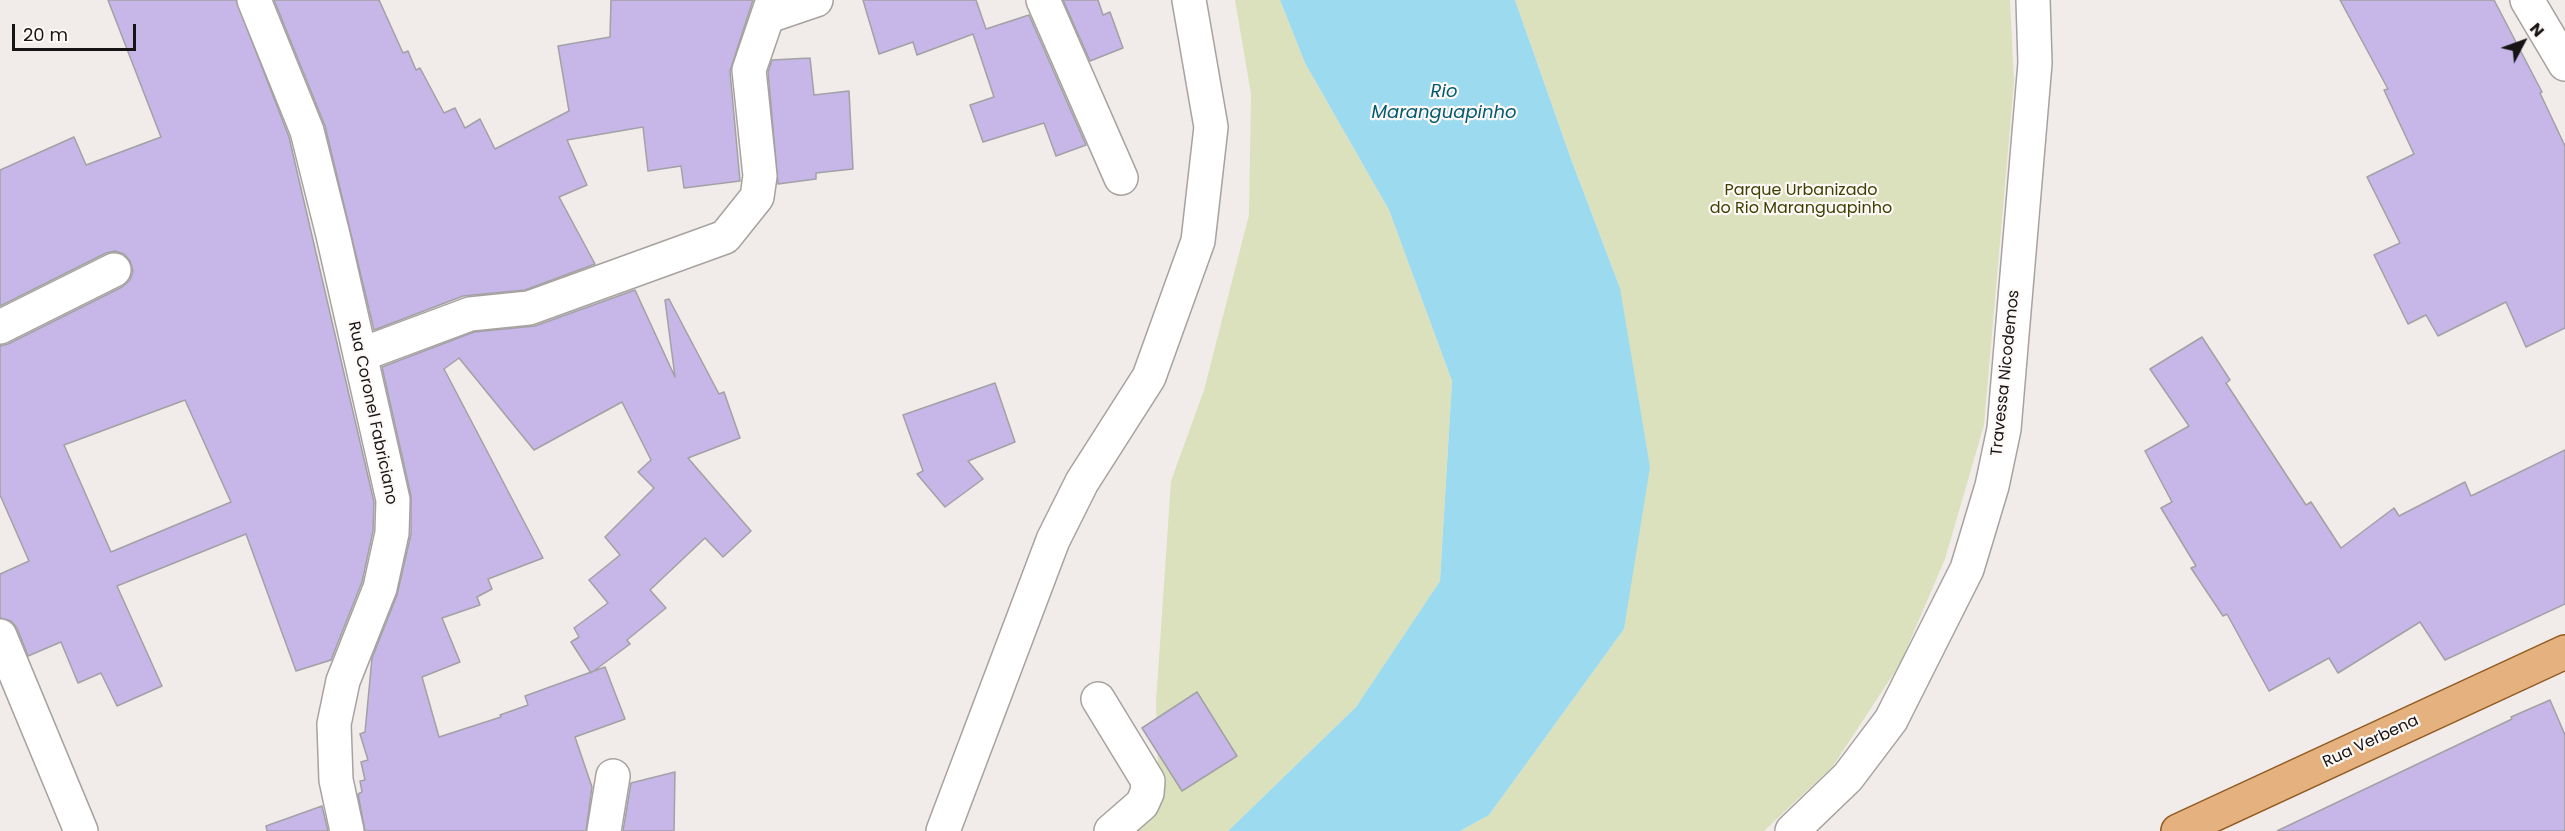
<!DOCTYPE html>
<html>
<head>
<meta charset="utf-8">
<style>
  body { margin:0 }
  #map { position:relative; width:2565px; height:831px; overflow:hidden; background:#f1ece9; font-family:Poppins,sans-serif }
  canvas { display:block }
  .north { position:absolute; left:2493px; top:12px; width:60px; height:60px; -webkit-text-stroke:4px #fef9f7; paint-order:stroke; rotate:49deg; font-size:16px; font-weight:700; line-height:24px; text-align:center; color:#161414 }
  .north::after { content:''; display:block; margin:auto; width:21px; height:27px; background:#161414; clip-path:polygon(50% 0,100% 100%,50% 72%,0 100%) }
  .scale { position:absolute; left:12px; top:24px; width:124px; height:27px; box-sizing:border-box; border:3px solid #161414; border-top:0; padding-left:8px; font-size:18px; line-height:21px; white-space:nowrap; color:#161414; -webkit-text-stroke:4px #fef9f7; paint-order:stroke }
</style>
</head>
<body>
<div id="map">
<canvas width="2565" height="831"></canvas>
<div class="north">N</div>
<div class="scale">20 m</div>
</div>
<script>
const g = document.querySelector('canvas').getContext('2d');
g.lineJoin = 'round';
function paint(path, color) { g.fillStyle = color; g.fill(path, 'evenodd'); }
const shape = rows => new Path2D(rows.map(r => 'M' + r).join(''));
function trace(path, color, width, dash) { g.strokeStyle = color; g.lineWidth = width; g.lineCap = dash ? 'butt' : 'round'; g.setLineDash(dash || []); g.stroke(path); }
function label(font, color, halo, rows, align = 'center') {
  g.font = font + ' Poppins,sans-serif'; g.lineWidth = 4.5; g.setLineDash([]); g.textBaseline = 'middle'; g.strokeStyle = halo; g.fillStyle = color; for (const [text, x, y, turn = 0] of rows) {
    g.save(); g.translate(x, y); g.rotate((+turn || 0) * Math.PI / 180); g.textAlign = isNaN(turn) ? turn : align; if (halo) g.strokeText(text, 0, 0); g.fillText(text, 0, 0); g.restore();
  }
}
paint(shape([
  [1235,0,1280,0,1305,63,1389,210,1452,381,1440,581,1356,707,1228,831,1132,831,1158,770,1156,702,1171,481,1204,390,1249,215,1251,94],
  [1515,0,2010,0,2014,82,1984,425,1945,559,1900,664,1833,766,1764,831,1460,831,1489,815,1624,629,1620,288,1571,159]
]), '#dbe1bc');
paint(shape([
  [1280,0,1515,0,1571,159,1620,288,1650,467,1624,629,1489,815,1460,831,1228,831,1356,707,1440,581,1452,381,1389,210,1305,63]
]), '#9cdbef');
const building = shape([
  [108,0,236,0,289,137,374,502,373,531,362,582,331,660,296,671,246,534,117,586,162,686,117,706,101,673,78,683,61,642,28,656,17,628,11,621,0,618,0,574,29,561,0,495,0,346,8,344,122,287,130,280,133,271,130,261,124,254,115,251,106,253,0,306,0,170,74,137,86,165,161,137,108,0],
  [185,400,231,502,111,552,64,445,185,400],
  [274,0,379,0,403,53,408,51,416,70,420,68,444,113,455,108,465,128,480,119,495,149,569,111,558,46,610,37,611,0,753,0,730,71,740,181,684,188,681,166,648,171,643,127,567,140,587,185,559,197,595,264,525,290,463,296,374,330,325,126,274,0],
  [863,0,976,0,986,29,1029,15,1086,145,1056,156,1044,123,983,142,970,105,994,97,973,34,917,55,913,42,879,54,863,0],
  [1063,0,1098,0,1103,15,1110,12,1123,48,1090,61,1063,0],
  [2340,0,2494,0,2542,92,2540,93,2565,146,2565,328,2526,347,2506,302,2438,336,2426,315,2408,324,2374,255,2400,243,2367,177,2414,154,2384,90,2388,89,2340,0],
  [810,58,814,95,849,91,853,169,816,173,816,179,778,184,768,72,772,60,810,58],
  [635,290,675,377,665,300,669,299,719,394,724,392,740,438,688,458,751,531,723,557,705,538,650,590,666,608,627,640,630,644,591,673,571,642,579,637,574,628,608,603,589,580,620,555,605,537,654,488,638,472,651,460,622,402,534,450,459,358,444,369,543,558,488,579,492,589,477,597,480,605,442,618,460,662,422,677,439,737,501,717,500,715,528,705,525,696,605,667,625,719,575,737,592,787,586,831,365,831,358,794,362,792,360,781,365,780,361,762,368,760,360,734,365,732,372,658,397,595,411,534,411,496,382,367,474,332,535,326,635,290],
  [2202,337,2230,380,2226,383,2306,505,2311,502,2341,548,2394,508,2399,516,2465,482,2471,496,2565,450,2565,604,2445,660,2420,622,2338,673,2329,658,2269,691,2227,614,2223,616,2191,568,2196,566,2161,508,2172,502,2145,451,2189,426,2150,369,2202,337],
  [995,383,1015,442,968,461,983,479,945,507,917,474,923,471,903,415,995,383],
  [1197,692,1237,756,1182,791,1142,728,1197,692],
  [2550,700,2565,735,2565,831,2277,831,2512,719,2511,717,2550,700],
  [675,772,674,831,623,831,631,783,675,772],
  [322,806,328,831,267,831,266,826,322,806]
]);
paint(building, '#c6b7e8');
trace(building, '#a2a1a5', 1.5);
const street = shape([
  [254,0,307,131,333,235,393,500,392,533,380,588,343,681,334,724,336,780,347,831],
  [1043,0,1121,178],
  [2527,0,2565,64],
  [769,16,816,0],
  [0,327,114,270],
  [360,355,470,314,529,308,725,237,757,197,760,176,749,70,773,0],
  [0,636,81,831],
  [1098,699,1148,781,1147,793,1142,804,1111,831],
  [604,831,613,776],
  [943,831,1053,540,1082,482,1149,377,1198,241,1211,127,1189,0]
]);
const secondary = shape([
  [1792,831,1848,777,1891,720,1967,569,1992,486,2004,429,2035,63,2033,0]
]);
const primary = shape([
  [2178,831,2565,652]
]);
trace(street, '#a7a2a0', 36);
trace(secondary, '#a7a2a0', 36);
trace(primary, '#915a22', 36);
trace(street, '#fff', 33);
trace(secondary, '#fff', 33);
trace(primary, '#e5b27f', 33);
label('16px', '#3c4101', '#fef9f7', [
  ["Parque Urbanizado",1801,191],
  ["do Rio Maranguapinho",1801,209]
]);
label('16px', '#161414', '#fef9f7', [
  ["Travessa Nicodemos",2006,373,-84],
  ["Rua Coronel Fabriciano",372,413,78],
  ["Rua Verbena",2371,742,-25]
]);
label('italic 18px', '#005b6f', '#fef9f7', [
  ["Rio",1444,92],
  ["Maranguapinho",1444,113]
]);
</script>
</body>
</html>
